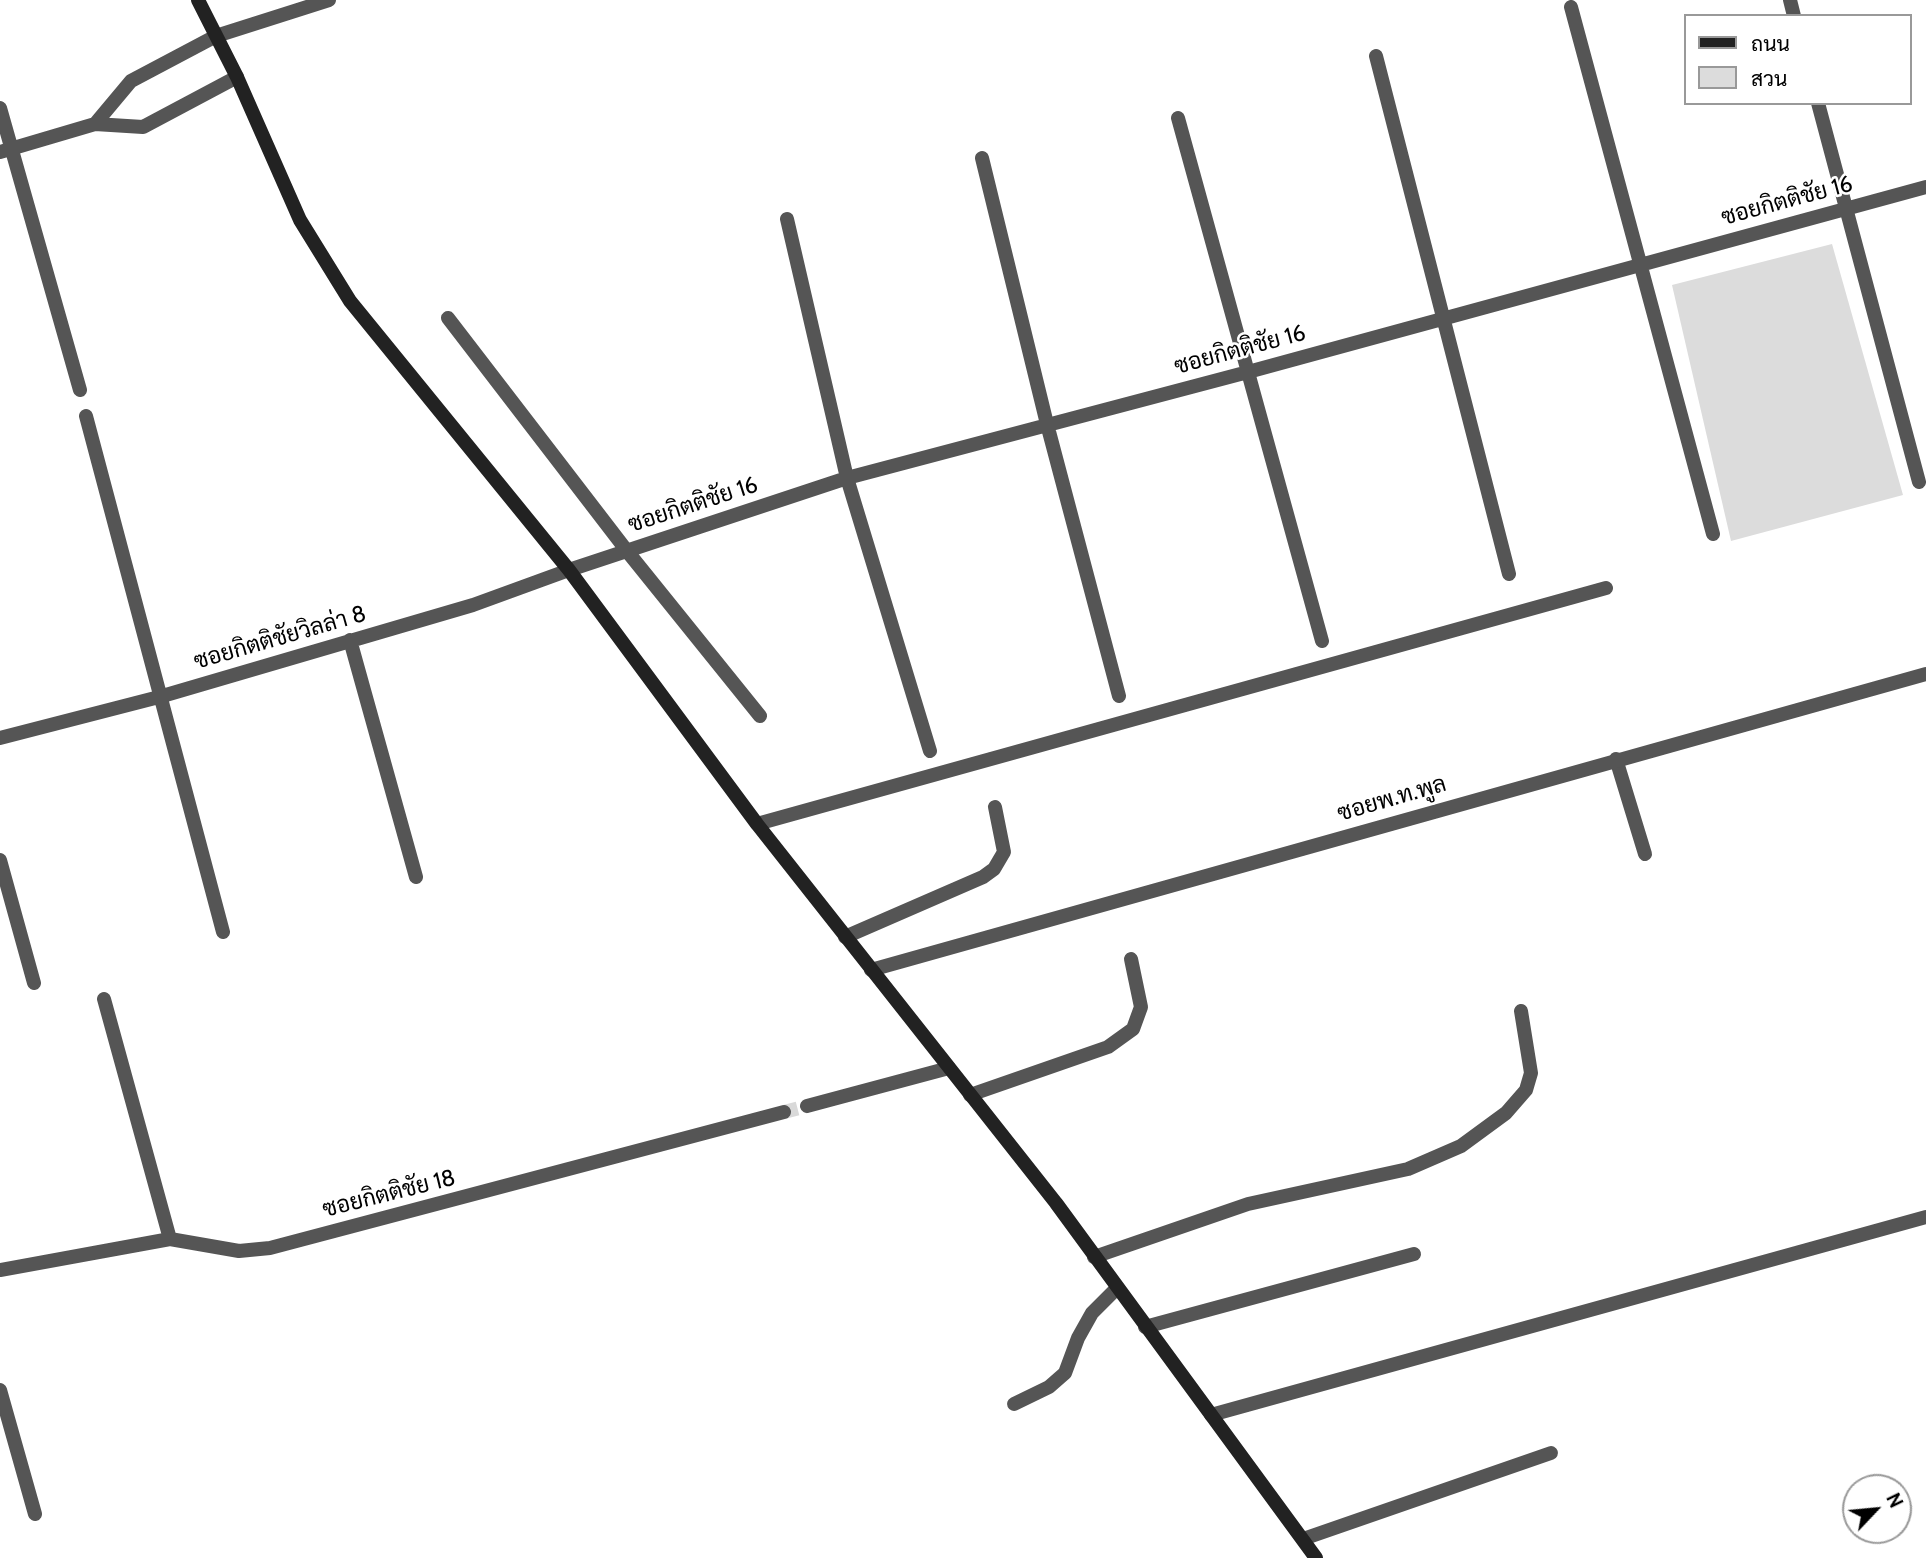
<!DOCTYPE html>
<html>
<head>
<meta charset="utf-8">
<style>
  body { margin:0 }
  #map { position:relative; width:1926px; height:1558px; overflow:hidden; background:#fff; font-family:Cabin,Sarabun,sans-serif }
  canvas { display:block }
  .legend { position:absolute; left:1684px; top:14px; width:228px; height:91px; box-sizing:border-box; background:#fff; border:2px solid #999; margin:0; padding:9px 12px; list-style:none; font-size:21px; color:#000 }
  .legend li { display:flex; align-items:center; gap:14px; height:35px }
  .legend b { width:35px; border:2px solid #999 }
  .north { position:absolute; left:1842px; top:1474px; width:70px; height:70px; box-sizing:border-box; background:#fff; border:2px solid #999; border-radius:50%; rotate:64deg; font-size:19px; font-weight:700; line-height:28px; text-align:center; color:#000 }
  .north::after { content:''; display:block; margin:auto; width:24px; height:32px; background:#000; clip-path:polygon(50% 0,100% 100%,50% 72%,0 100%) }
</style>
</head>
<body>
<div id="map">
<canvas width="1926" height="1558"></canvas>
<ul class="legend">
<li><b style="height:9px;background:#222"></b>ถนน</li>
<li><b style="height:19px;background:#dcdcdc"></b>สวน</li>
</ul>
<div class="north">N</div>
</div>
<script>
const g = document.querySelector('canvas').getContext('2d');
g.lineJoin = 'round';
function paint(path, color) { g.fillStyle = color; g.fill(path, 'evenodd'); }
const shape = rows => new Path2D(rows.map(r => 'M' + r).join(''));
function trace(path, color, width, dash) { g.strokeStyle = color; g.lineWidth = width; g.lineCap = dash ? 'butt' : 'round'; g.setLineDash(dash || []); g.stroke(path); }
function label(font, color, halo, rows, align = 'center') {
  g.font = font + ' Cabin,Sarabun,sans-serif'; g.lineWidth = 5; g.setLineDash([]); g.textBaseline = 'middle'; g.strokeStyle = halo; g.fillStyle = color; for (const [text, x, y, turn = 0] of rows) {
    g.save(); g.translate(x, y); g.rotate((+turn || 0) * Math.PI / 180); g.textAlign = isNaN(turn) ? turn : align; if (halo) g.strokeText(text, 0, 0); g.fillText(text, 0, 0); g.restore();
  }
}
paint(shape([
  [1832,244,1903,495,1731,541,1672,285]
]), '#dcdcdc');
trace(shape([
  [784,1112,807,1106]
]), '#d9d9d9', 14, [14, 7]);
trace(shape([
  [1616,759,1645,854],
  [845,937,983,877,994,869,1004,852,995,807],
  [970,1095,1108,1047,1133,1029,1141,1007,1131,959],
  [1145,1327,1414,1254],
  [1014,1404,1049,1387,1065,1373,1078,1338,1092,1313,1116,1289],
  [1303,1539,1551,1453]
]), '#555', 14);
trace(shape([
  [1790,0,1794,16],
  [1571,7,1713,534],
  [1376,56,1509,574],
  [1818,103,1919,482],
  [0,108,80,390],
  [1178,118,1322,641],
  [95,124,131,81,216,36,329,0],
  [0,152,95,124,143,127,237,77],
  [982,158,1047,424,1119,696],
  [787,219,847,478,930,751],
  [448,318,627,551,760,716],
  [86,416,223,932],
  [350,640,416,877],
  [0,738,159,697,473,605,569,570,847,478,1248,372,1926,187],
  [757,824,1606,588],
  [0,860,34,983],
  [871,970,1926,674],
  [104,999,170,1239],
  [807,1106,949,1068],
  [1094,1257,1248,1204,1408,1169,1461,1146,1506,1113,1526,1090,1531,1073,1521,1011],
  [0,1270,170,1239,239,1251,270,1248,784,1112],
  [0,1390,35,1514],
  [1211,1415,1926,1217]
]), '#555', 14);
trace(shape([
  [198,0,237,77,300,220,350,301,569,570,757,824,1056,1203,1316,1558]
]), '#222', 14);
label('23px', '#000', '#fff', [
  ["ซอยกิตติชัย 16",1787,201,-15],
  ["ซอยกิตติชัย 16",1240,350,-15],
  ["ซอยกิตติชัย 16",693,505,-18],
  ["ซอยกิตติชัยวิลล่า 8",280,638,-16],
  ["ซอยพ.ท.พูล",1392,799,-16],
  ["ซอยกิตติชัย 18",389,1194,-14]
]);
</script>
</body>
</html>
